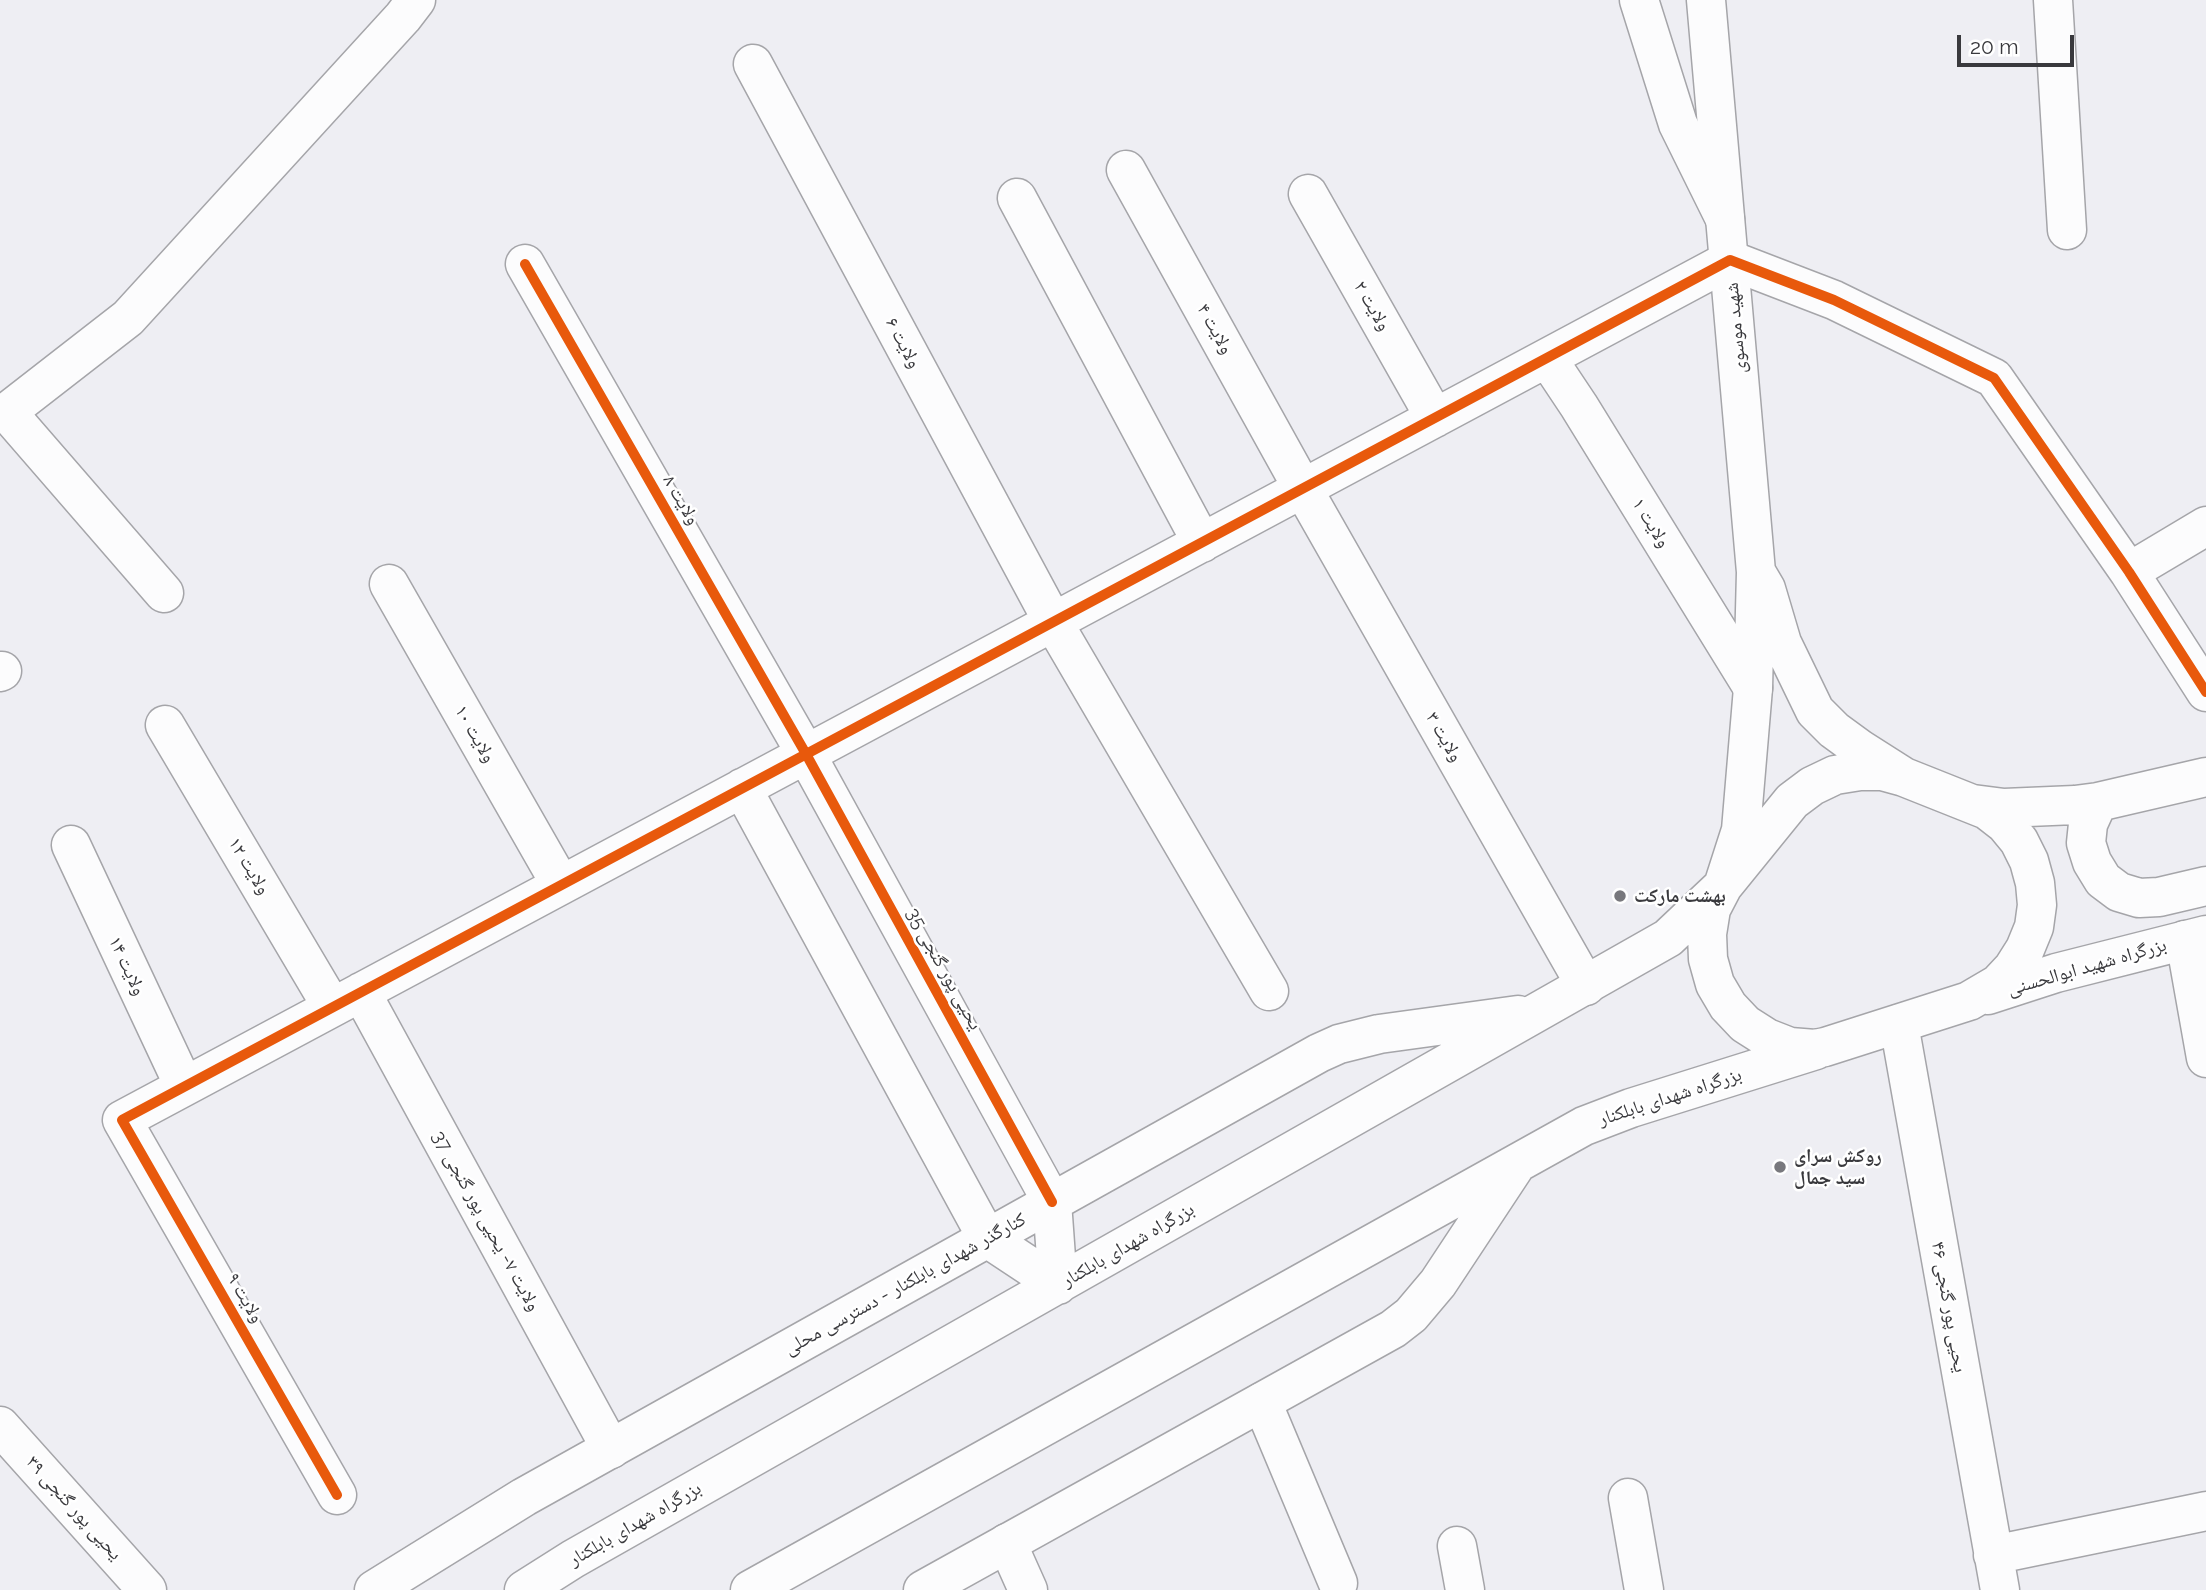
<!DOCTYPE html>
<html>
<head>
<meta charset="utf-8">
<style>
  body { margin:0 }
  #map { position:relative; width:2206px; height:1590px; overflow:hidden; background:#eeeef3; font-family:Raleway,sans-serif }
  canvas { display:block }
  .scale { position:absolute; left:1957px; top:35px; width:117px; height:32px; box-sizing:border-box; border:4px solid #39393d; border-top:0; padding-left:9px; font-size:21px; line-height:24px; white-space:nowrap; color:#39393d; -webkit-text-stroke:5px #fff; paint-order:stroke }
</style>
</head>
<body>
<div id="map">
<canvas width="2206" height="1590"></canvas>
<div class="scale">20 m</div>
</div>
<script>
const g = document.querySelector('canvas').getContext('2d');
g.lineJoin = 'round';
const shape = rows => new Path2D(rows.map(r => 'M' + r).join(''));
function trace(path, color, width, dash) { g.strokeStyle = color; g.lineWidth = width; g.lineCap = dash ? 'butt' : 'round'; g.setLineDash(dash || []); g.stroke(path); }
function label(font, color, halo, rows, align = 'center') {
  g.font = font + ' Raleway,"Noto Naskh Arabic",sans-serif'; g.lineWidth = 5; g.setLineDash([]); g.textBaseline = 'middle'; g.strokeStyle = halo; g.fillStyle = color; for (const [text, x, y, turn = 0] of rows) {
    g.save(); g.translate(x, y); g.rotate((+turn || 0) * Math.PI / 180); g.textAlign = isNaN(turn) ? turn : align; if (halo) g.strokeText(text, 0, 0); g.fillText(text, 0, 0); g.restore();
  }
}
const minor = shape([
  [1639,0,1678,124,1725,219],
  [2053,0,2067,230],
  [753,64,1053,622,1269,991],
  [1126,170,1303,489,1586,986],
  [1308,194,1435,418],
  [1017,198,1202,543],
  [525,264,806,754,1052,1202],
  [1547,358,1579,406,1753,688],
  [2129,572,2206,526],
  [389,584,561,885],
  [164,593,7,412,128,318,403,17,416,0],
  [0,672,2,671],
  [165,725,332,1007],
  [742,788,987,1238],
  [71,845,184,1086],
  [2185,940,2206,1058],
  [361,992,611,1449],
  [1899,1024,2000,1590],
  [1262,1402,1338,1583],
  [0,1426,147,1590],
  [337,1495,122,1120,1730,260,1834,300,1994,378,2129,572,2206,692],
  [1628,1498,1644,1590],
  [1007,1543,1028,1590],
  [1457,1546,1465,1590],
  [1993,1555,2206,1511]
]);
const major = shape([
  [1706,0,1756,572],
  [2098,802,2088,824,2086,843,2092,862,2103,880,2119,892,2139,898,2159,897,2206,886],
  [1973,804,2004,808,2075,805,2098,802,2206,777],
  [1988,995,2056,973,2206,935],
  [987,1238,1058,1285,1052,1202],
  [374,1590,524,1497,1319,1053,1339,1044,1379,1034,1518,1015],
  [524,1590,573,1559,1668,938,1723,886,1741,830,1753,688,1756,572,1766,589,1782,643,1815,711,1834,730,1860,749,1904,777,1987,810,2005,824,2019,841,2029,861,2035,883,2037,905,2034,927,2025,949,2013,968,1998,984,1969,1001,1825,1047,1815,1049,1790,1047,1767,1038,1745,1024,1728,1006,1715,984,1708,959,1707,934,1711,909,1723,886,1792,801,1812,786,1835,775,1860,771,1882,771,1904,777],
  [750,1590,1584,1126,1631,1108,1816,1050],
  [923,1590,1393,1329,1411,1315,1438,1283,1514,1168]
]);
trace(minor, '#a5a5a9', 41);
trace(major, '#a5a5a9', 41);
trace(minor, '#fcfcfd', 38);
trace(major, '#fcfcfd', 38);
trace(shape([
  [525,264,806,754,1052,1202],
  [337,1495,122,1120,1730,260,1834,300,1994,378,2129,572,2206,692]
]), '#e8590c', 10);
for (const [x, y, r, color] of [
  [1620,896,7,"#78787d"],
  [1780,1167,7,"#78787d"]
]) { const dot = new Path2D(); dot.arc(x, y, r, 0, 2 * Math.PI); g.fillStyle = color; g.fill(dot); trace(dot, '#fff', 2.5); }
label('19px', '#39393d', '#fff', [
  ["ولایت ۲",1372,306,60],
  ["شهید موسوی",1736,328,-95],
  ["ولایت ۴",1215,329,61],
  ["ولایت ۶",903,343,62],
  ["ولایت ۸",681,500,60],
  ["ولایت ۱",1651,523,58],
  ["ولایت ۱۰",475,734,60],
  ["ولایت ۳",1444,737,60],
  ["ولایت ۱۲",249,866,59],
  ["ولایت ۱۴",127,966,65],
  ["بزرگراه شهید ابوالحسنی",2087,967,-16],
  ["یحیی پور گنجی 35",944,969,61],
  ["بزرگراه شهدای بابلکنار",1670,1097,-18],
  ["ولایت ۷- یحیی پور گنجی 37",486,1221,61],
  ["بزرگراه شهدای بابلکنار",1128,1245,-30],
  ["کنارگذر شهدای بابلکنار - دسترسی محلی",905,1284,-29],
  ["ولایت ۹",245,1298,60],
  ["یحیی پور گنجی ۴۶",1949,1307,80],
  ["یحیی پور گنجی ۳۹",74,1508,48],
  ["بزرگراه شهدای بابلکنار",635,1524,-30]
]);
label('bold 19px', '#39393d', '#fff', [
  ["بهشت مارکت",1634,896],
  ["روکش سرای",1794,1156],
  ["سید جمال",1794,1178]
], 'left');
</script>
</body>
</html>
